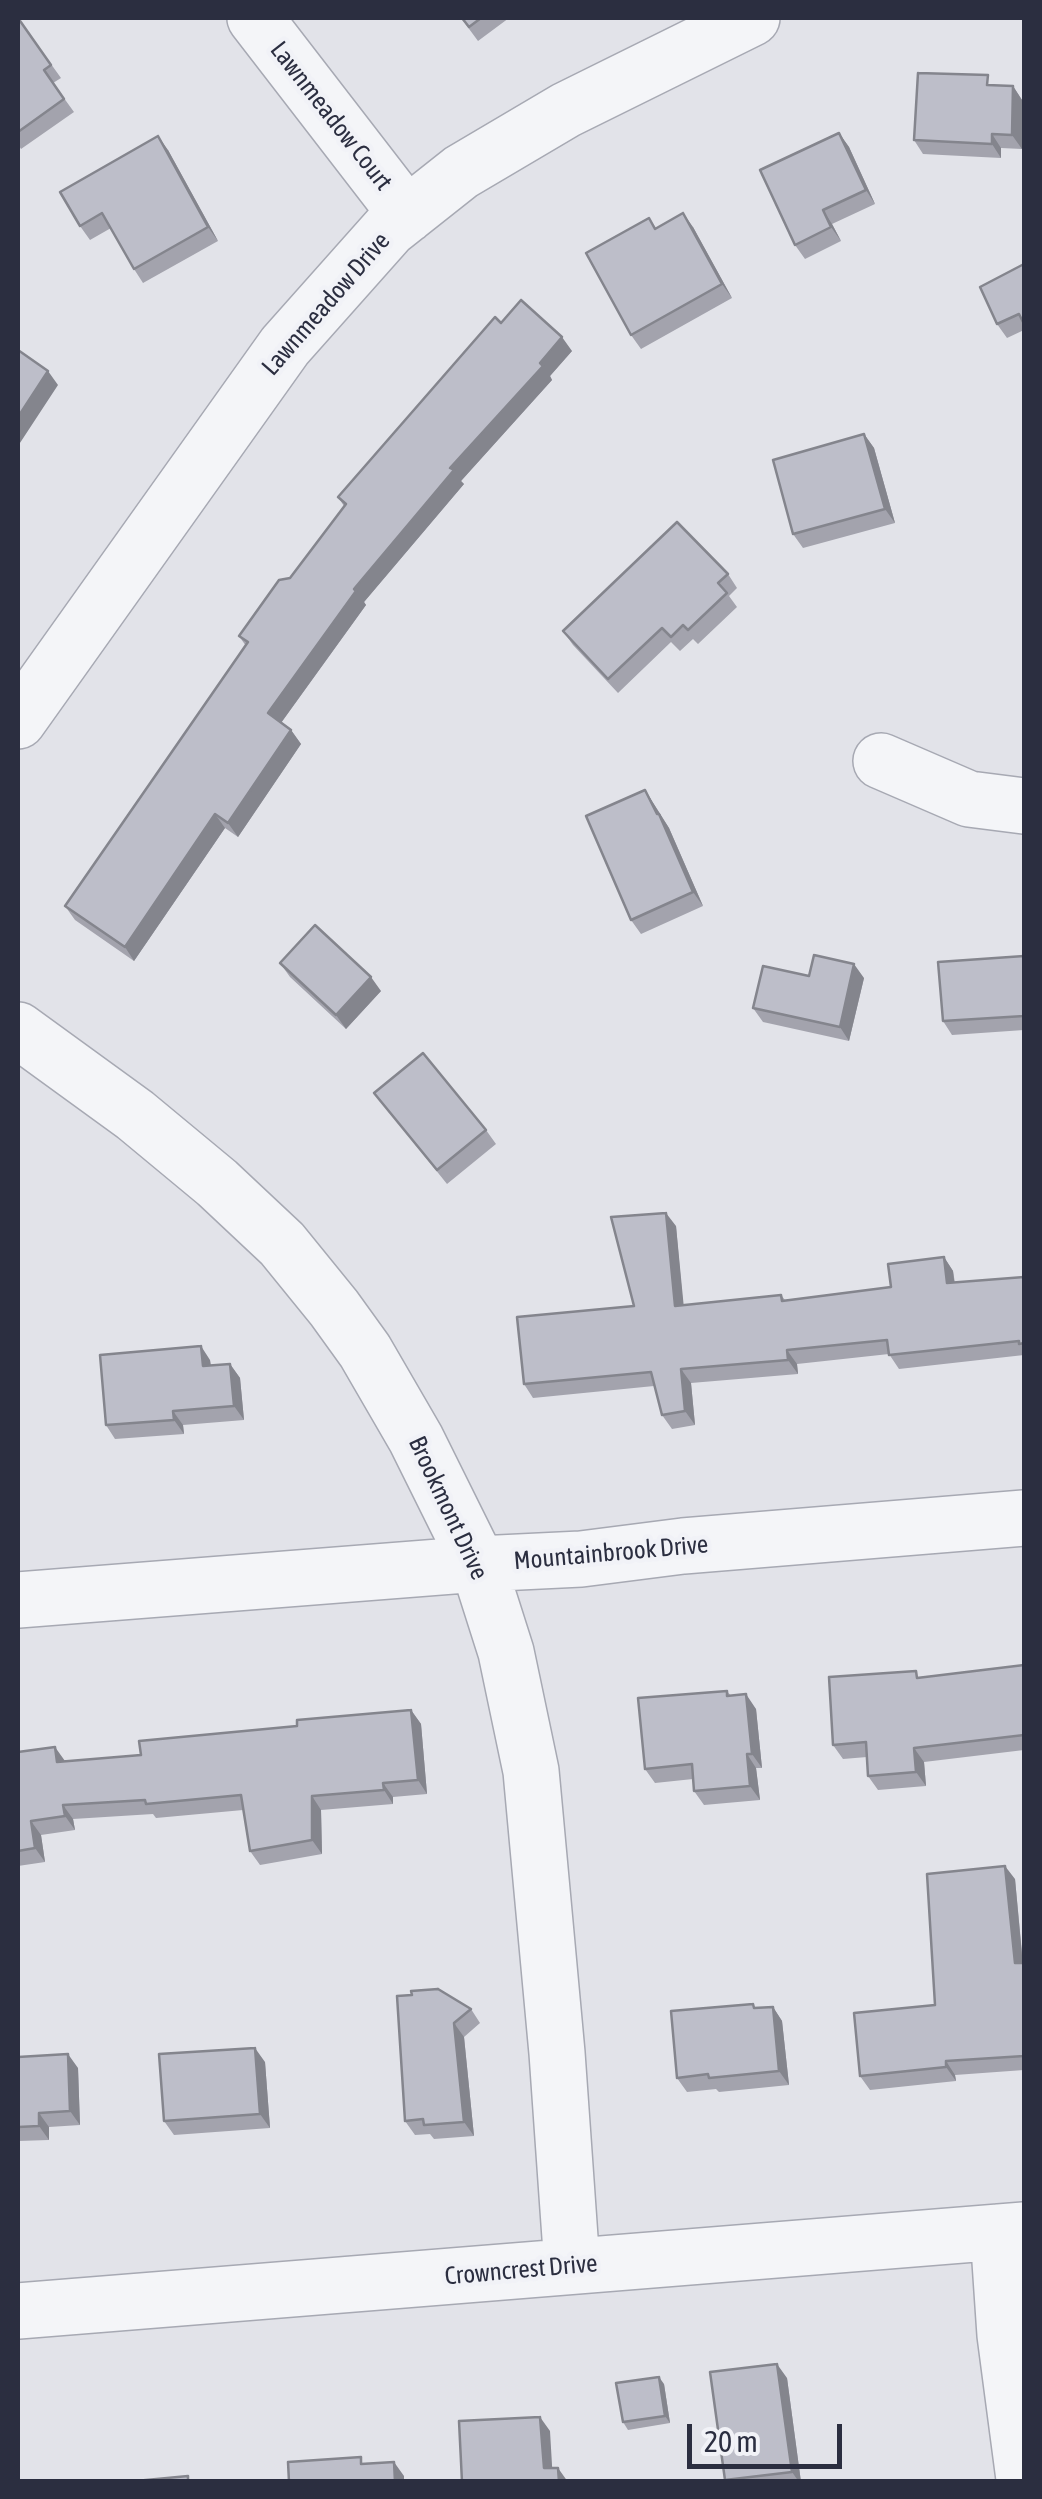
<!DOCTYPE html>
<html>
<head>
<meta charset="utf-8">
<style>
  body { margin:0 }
  #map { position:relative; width:1042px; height:2499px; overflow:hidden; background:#e2e3e9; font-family:"Asap Condensed",sans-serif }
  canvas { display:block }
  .frame { position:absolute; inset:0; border:20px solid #2b2e40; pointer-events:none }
  .scale { position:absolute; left:687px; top:2424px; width:155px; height:45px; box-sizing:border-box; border:5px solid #2b2e40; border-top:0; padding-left:12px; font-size:30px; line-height:35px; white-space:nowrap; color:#2b2e40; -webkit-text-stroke:8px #f1f2f7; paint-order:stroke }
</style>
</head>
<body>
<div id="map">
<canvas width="1042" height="2499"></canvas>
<div class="frame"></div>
<div class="scale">20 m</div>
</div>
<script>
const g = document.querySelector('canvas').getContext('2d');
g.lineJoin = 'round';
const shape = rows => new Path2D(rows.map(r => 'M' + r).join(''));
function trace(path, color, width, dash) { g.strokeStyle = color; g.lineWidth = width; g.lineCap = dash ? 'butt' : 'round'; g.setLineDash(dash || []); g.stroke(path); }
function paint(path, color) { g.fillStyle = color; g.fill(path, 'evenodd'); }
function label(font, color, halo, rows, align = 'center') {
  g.font = font + ' "Asap Condensed",sans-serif'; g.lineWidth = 9; g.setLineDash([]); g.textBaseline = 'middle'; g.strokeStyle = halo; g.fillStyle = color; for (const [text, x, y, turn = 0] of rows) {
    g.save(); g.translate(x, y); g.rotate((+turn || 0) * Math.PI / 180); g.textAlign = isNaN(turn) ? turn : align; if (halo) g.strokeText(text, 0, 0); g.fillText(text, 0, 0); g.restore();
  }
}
const minor = shape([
  [255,18,407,215],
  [18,721,285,346,389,229,461,172,566,110,752,18],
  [881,761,969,799,1024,806],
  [18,1030,135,1115,217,1183,282,1244,334,1308,365,1351,416,1439,478,1564,506,1652,531,1771,557,2053,572,2266],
  [18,1600,478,1564,581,1559,683,1546,1024,1518],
  [998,2232,1005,2335,1024,2479],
  [18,2311,1024,2230]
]);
trace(minor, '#a7a9b3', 58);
trace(minor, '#f4f5f8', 55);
paint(shape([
  [18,18,61,78,53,83,74,112,21,149,18,144],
  [461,18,509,18,478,41],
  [995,85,1013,86,1022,100,1022,149,1001,148,1001,158,923,154,914,140],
  [839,133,849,147,875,204,832,224,841,241,805,259,795,245],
  [168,150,218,241,143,283,134,269,111,228,90,240,80,226],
  [649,218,656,228,693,227,732,298,641,349,631,335],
  [1024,264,1024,330,1007,338,997,324],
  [501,323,572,351,550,376,552,380,461,481,464,484,364,602,366,605,281,723,291,730,301,744,238,837,225,828,134,961,75,920,65,906,246,646,239,636,290,578,344,506,338,497],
  [864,434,874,448,895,523,803,548,793,534],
  [728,574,737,588,729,596,737,607,698,644,693,639,680,651,671,642,618,693,573,645,563,631],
  [645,790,669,828,703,906,641,934,631,920],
  [1024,956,1024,1030,952,1035,943,1021],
  [280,963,381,991,346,1029,290,977],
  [809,976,864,978,849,1041,763,1022,753,1008],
  [374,1093,486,1130,496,1144,447,1184],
  [676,1226,683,1305,781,1295,785,1300,891,1287,944,1257,953,1271,955,1283,1024,1277,1024,1355,899,1369,889,1354,797,1364,798,1374,691,1383,695,1425,672,1429,662,1415,654,1386,533,1398,524,1384,634,1306],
  [210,1360,211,1365,230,1364,240,1378,244,1420,183,1425,184,1434,115,1439,106,1425],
  [1024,1665,1024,1750,924,1762,926,1786,878,1790,868,1776,867,1757,843,1759,833,1745,921,1677],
  [727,1691,731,1696,756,1709,762,1768,756,1768,760,1800,704,1805,694,1791,693,1779,655,1783,645,1769],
  [411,1710,421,1724,427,1794,393,1797,393,1804,321,1810,322,1854,260,1865,250,1851,243,1810,156,1818,153,1814,73,1819,75,1830,41,1835,45,1862,18,1866,18,1752,65,1762,141,1755,297,1726],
  [1015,1879,1023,1963,1024,1963,1024,2070,955,2075,956,2081,870,2090,860,2076,935,2005],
  [397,1996,471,2009,480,2023,464,2037,474,2136,434,2139,430,2134,415,2135,405,2121],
  [773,2007,782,2021,789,2085,719,2092,716,2089,687,2092,677,2078,756,2008],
  [18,2057,78,2068,80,2125,49,2127,49,2140,18,2141],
  [265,2062,270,2128,174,2135,164,2121],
  [787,2378,801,2482,726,2482,725,2480],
  [664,2384,670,2423,628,2430,623,2422]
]), '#a3a3ad');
paint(shape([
  [1013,86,1022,100,1022,149,1012,135],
  [839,133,849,147,875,204,866,190],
  [992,134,1001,148,1001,158,992,144],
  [158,136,168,150,218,241,208,227],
  [823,210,832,224,841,241,831,227],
  [683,213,693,227,732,298,722,284],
  [562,337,572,351,550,376,552,380,461,481,464,484,364,602,366,605,278,727,268,713,354,589,450,468],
  [48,371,58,385,18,446,18,417],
  [864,434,874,448,895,523,885,509],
  [291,730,301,744,238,837,228,823],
  [645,790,669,828,703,906,693,892],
  [215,814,225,828,134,961,125,947],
  [854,964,864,978,849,1041,840,1027],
  [371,977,381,991,346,1029,336,1015],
  [666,1213,676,1226,685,1319,675,1306],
  [944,1257,953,1271,956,1297,947,1283],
  [201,1346,210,1360,212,1380,203,1366],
  [787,1350,797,1364,798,1374,788,1360],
  [230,1364,240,1378,244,1420,234,1406],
  [681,1369,691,1383,695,1425,685,1411],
  [173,1411,183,1425,184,1434,174,1420],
  [746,1694,756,1709,762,1768,752,1754],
  [411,1710,421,1724,427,1794,418,1780],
  [55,1747,65,1761,67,1776,57,1762],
  [914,1748,924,1762,926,1786,916,1772],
  [747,1754,756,1768,760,1800,750,1786],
  [383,1783,393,1797,393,1804,384,1790],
  [312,1796,321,1810,322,1854,312,1840],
  [63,1805,73,1819,75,1830,65,1816],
  [31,1821,41,1835,45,1862,35,1848],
  [1005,1866,1015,1879,1024,1977,1015,1963],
  [773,2007,782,2021,789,2085,779,2071],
  [454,2023,464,2037,474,2136,464,2122],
  [255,2048,265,2062,270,2128,260,2114],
  [68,2054,78,2068,80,2125,70,2111],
  [946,2061,955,2075,956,2081,946,2067],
  [39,2113,49,2127,49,2140,39,2126],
  [777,2364,787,2378,801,2482,799,2482,792,2472],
  [659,2377,664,2384,670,2423,665,2416],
  [540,2417,550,2431,553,2482,544,2468],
  [394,2462,404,2476,404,2482,395,2482],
  [558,2468,568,2482,559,2482]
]), '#84858d');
const building = shape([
  [18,18,51,65,44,70,64,99,18,132,18,18],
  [462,18,481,18,469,27,462,18],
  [918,73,988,75,987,85,1013,86,1012,135,992,134,992,144,914,140,918,73],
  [839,133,866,190,823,210,831,227,795,245,760,170,839,133],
  [158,136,208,227,134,269,102,213,80,226,60,192,158,136],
  [683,213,722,284,631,335,586,253,649,218,655,229,683,213],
  [1024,264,1024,324,1019,314,997,324,980,287,1024,264],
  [521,300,562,337,540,363,543,366,450,468,454,470,354,589,356,591,268,713,291,730,228,823,215,814,125,947,65,906,248,642,239,636,279,580,290,578,346,504,338,497,495,317,501,323,521,300],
  [18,350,48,371,18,417,18,350],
  [864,434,885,509,793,534,773,460,864,434],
  [677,522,728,574,718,583,727,593,688,630,683,625,671,637,662,628,608,679,563,631,677,522],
  [645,790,657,814,659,814,693,892,631,920,586,816,645,790],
  [315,925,371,977,336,1015,280,963,315,925],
  [814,955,854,964,840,1027,753,1008,763,966,809,976,814,955],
  [1024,956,1024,1016,943,1021,938,962,1024,956],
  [423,1053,486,1130,437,1170,374,1093,423,1053],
  [666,1213,675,1306,781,1295,782,1301,891,1287,888,1264,944,1257,947,1283,1024,1277,1024,1343,1019,1344,1019,1341,889,1355,887,1340,787,1350,788,1360,681,1369,685,1411,662,1415,651,1372,524,1384,517,1317,634,1306,611,1217,666,1213],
  [201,1346,203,1366,230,1364,234,1406,173,1411,174,1420,106,1425,100,1355,201,1346],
  [1024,1665,1024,1735,914,1748,916,1772,868,1776,866,1742,833,1745,829,1677,916,1671,917,1678,1024,1665],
  [727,1691,727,1696,746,1694,752,1754,747,1754,750,1786,694,1791,692,1764,645,1769,638,1698,727,1691],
  [411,1710,418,1780,383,1783,384,1790,312,1796,312,1840,250,1851,241,1795,146,1804,145,1800,63,1805,65,1816,31,1821,35,1848,18,1851,18,1752,55,1747,57,1762,141,1755,139,1741,297,1726,297,1720,411,1710],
  [1005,1866,1015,1963,1024,1963,1024,2056,946,2061,946,2067,860,2076,854,2013,935,2005,927,1874,1005,1866],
  [438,1989,471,2009,454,2023,464,2122,424,2125,423,2119,405,2121,397,1996,412,1995,411,1991,438,1989],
  [753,2004,754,2008,773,2007,779,2071,709,2078,708,2074,677,2078,671,2011,753,2004],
  [255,2048,260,2114,164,2121,159,2054,255,2048],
  [68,2054,70,2111,39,2113,39,2126,18,2127,18,2057,68,2054],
  [777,2364,792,2472,725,2480,710,2372,777,2364],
  [659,2377,665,2416,623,2422,616,2383,659,2377],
  [540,2417,544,2468,558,2468,559,2482,462,2482,459,2421,540,2417],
  [361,2457,361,2464,394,2462,395,2482,289,2482,288,2462,361,2457],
  [188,2476,188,2482,125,2482,188,2476]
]);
paint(building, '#bdbec9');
trace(building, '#84858d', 2.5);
label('25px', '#2b2e40', '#f1f2f7', [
  ["Lawnmeadow Court",331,116,52],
  ["Lawnmeadow Drive",326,304,-49],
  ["Brookmont Drive",448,1508,65],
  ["Mountainbrook Drive",611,1553,-5],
  ["Crowncrest Drive",521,2270,-5]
]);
</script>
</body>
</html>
